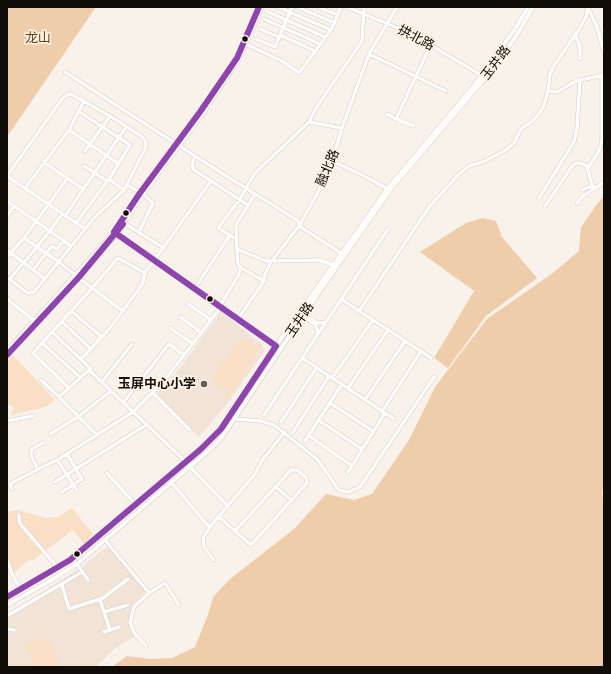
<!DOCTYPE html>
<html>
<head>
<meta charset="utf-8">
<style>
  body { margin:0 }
  #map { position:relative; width:611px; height:674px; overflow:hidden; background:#f9f2eb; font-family:"IBM Plex Sans",sans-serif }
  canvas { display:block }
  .frame { position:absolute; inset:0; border:8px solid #100c08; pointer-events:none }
</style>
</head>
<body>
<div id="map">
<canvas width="611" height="674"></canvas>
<div class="frame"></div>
</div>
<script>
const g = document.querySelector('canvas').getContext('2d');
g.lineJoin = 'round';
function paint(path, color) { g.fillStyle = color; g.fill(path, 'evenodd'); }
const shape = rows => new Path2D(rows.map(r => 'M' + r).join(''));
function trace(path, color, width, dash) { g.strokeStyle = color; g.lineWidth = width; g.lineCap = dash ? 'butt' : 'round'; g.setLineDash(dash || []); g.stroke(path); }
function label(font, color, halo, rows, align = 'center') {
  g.font = font + ' "IBM Plex Sans","Noto Sans SC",sans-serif'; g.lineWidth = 3.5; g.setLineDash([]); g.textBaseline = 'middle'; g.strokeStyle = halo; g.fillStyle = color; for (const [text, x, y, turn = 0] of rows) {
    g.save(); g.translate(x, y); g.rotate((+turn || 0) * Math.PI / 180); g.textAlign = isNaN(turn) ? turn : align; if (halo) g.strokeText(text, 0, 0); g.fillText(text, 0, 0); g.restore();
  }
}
paint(shape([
  [221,312,263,345,264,352,227,404,199,437,156,395,177,372],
  [108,546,147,591,134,603,130,616,129,623,136,636,114,649,96,667,7,667,7,615,15,609,73,573]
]), '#f1e3d6');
paint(shape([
  [245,340,252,343,256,349,259,345,262,347,226,400,223,398,229,389,221,388,216,384,213,377,236,342],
  [13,355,55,400,46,407,11,415,14,407,7,404,7,361],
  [72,508,93,534,84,544,73,530,32,561,30,559,14,573,7,553,7,512,18,510,46,518,58,517],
  [49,637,60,667,34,667,26,646]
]), '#f9dfc4');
paint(shape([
  [7,7,96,7,7,137],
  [604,196,604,485,602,493,604,503,604,667,112,667,127,656,150,659,172,658,195,647,209,612,213,597,230,579,294,529,326,494,354,500,372,494,409,440,435,387,487,319,553,273,579,251,581,227,597,204],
  [482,218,496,221,502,237,537,278,486,316,448,368,434,358,474,291,420,252,466,223]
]), '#efcdaa');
const minor = shape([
  [278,7,331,30],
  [297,7,335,23],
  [318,7,338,15],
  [347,7,410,33,481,75],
  [588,7,586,17,578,31,553,67,550,74,548,91,556,92,561,90,572,83,580,80,604,75],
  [588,8,597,27,604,52],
  [266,11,325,37],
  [264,19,320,44],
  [260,29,279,37],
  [575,34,580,47,580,59],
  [280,35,315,51],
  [256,39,275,47,292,7],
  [243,43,282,61,299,73,331,30,341,7],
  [369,54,446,91],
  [65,72,209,165,292,217,298,221,299,226,341,253],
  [387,114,396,119,414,126],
  [396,119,430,46],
  [309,122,316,108,362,41,364,7],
  [69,130,119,164],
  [85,151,110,116],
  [195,156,192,165,194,170,248,205],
  [332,161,362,175,390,190],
  [45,163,83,189],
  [84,166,107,181],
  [588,168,600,149,602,140,602,75],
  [109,179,124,190],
  [127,185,143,194,153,203,139,232],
  [25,188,69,130,84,101],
  [582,190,592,186],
  [255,194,236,225,237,249,266,261,319,260,333,265],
  [539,198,574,142,577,128,580,80],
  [7,201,71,246],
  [577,203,583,196,604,182],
  [545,206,573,165,577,163,581,163,587,166,592,186,598,187],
  [7,216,14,206],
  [65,216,126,127],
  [122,222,164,248],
  [76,223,109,179,130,145,78,111],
  [24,238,59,262,92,288,123,311],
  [236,239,218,228,240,199,255,173,309,122,342,128],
  [7,250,45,279],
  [7,257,24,238,67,179],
  [241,268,264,281],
  [33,270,52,246,57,249,63,241],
  [145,273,118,258,94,286,33,353,69,388,89,370,185,461],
  [7,277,26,292,28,293,34,292,95,217,124,190,145,149,146,144,145,140,141,136,110,116,71,94,67,95,62,99,7,176,85,229],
  [10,279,50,231,62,214],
  [195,288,230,235],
  [7,299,35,321],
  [341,299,431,358],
  [188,304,211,320],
  [220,306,238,276,241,268,238,264,237,249],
  [71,311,102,337],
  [359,311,430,206,459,174,469,166,485,161,506,150,514,143,521,129,534,120,543,108,548,91],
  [304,314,317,323,326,322],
  [303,316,316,325,318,334],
  [180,317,202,333],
  [238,319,264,281,265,274,271,262,299,226,317,194,333,158,342,128,369,54,397,7],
  [62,322,91,349],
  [170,328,193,344],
  [52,332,91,369,89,370],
  [42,343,81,378],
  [302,358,394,419],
  [81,359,110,328,142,285,145,273,211,181],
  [332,378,373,320],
  [41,380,59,397,69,388],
  [102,382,132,344],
  [348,388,388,330],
  [153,393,190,430],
  [59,397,97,435],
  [365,400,405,341],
  [123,403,169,344,184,355],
  [330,403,373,431],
  [382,412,421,351],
  [264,415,388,229],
  [234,419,261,421,274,425,317,459,339,490,348,492,360,487,434,377],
  [318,420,362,449],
  [7,421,33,416],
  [281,422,317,367],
  [293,432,329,376],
  [50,434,78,417,111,391],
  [308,435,352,466],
  [305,441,342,384],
  [43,443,32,449,31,453,32,458,38,469,57,460,133,412,164,381,221,307],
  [57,460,77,490],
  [189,466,228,506],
  [348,472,385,413],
  [107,473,136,505],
  [55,482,146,425],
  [171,482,210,528],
  [276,487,291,500],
  [12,489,10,484,38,469],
  [62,492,82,479,67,454],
  [19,515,19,521,22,526,58,568],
  [219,517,251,545,307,483,306,477,297,470,291,470,235,531],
  [105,540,149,593],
  [7,560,12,574,21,590],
  [214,560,204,547,203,538,213,523,255,474,263,459,285,432],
  [77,564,88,580],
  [62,585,69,609,103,598,128,579],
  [100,600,110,630],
  [104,612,128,605],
  [7,616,82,572],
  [7,629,14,630],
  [104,632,119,627],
  [146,646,135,634,130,623,134,607,149,593,165,583,179,605]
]);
const tertiary = shape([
  [116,233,277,346],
  [7,351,114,232,140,193,216,89],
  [7,355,37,324,117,234,143,194,201,116,239,59,262,7],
  [7,597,70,560,201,449,221,429,276,346,388,188,473,87,515,29,528,7],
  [7,605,48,582,77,564,214,446,222,437,304,314,390,190,480,84,503,55,518,33,533,7]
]);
trace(minor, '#d2cdc8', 4.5);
trace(tertiary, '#d2cdc8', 5);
trace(minor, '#fefdfc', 3.5);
trace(tertiary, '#fefdfc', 4);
trace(shape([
  [7,355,79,277,123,224],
  [7,597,70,560,201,449,221,429,276,346,114,232,140,193,200,112,237,58,259,7]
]), '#8e44ad', 6);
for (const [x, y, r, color] of [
  [245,39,3.5,"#100c08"],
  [126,213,3.5,"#100c08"],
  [210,299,3.5,"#100c08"],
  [204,384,4,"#625c57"],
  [77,554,3.5,"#100c08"]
]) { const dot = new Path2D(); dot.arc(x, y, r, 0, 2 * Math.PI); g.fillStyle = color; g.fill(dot); trace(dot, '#fff2e5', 1.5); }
label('13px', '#664114', '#fff2e5', [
  ["龙山",38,38]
]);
label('13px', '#100c08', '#fff2e5', [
  ["拱北路",416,38,28],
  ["玉井路",496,63,-53],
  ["融北路",328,168,-67],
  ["玉井路",300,320,-56]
]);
label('bold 13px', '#100c08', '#fff2e5', [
  ["玉屏中心小学",196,384]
], 'right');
</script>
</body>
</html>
